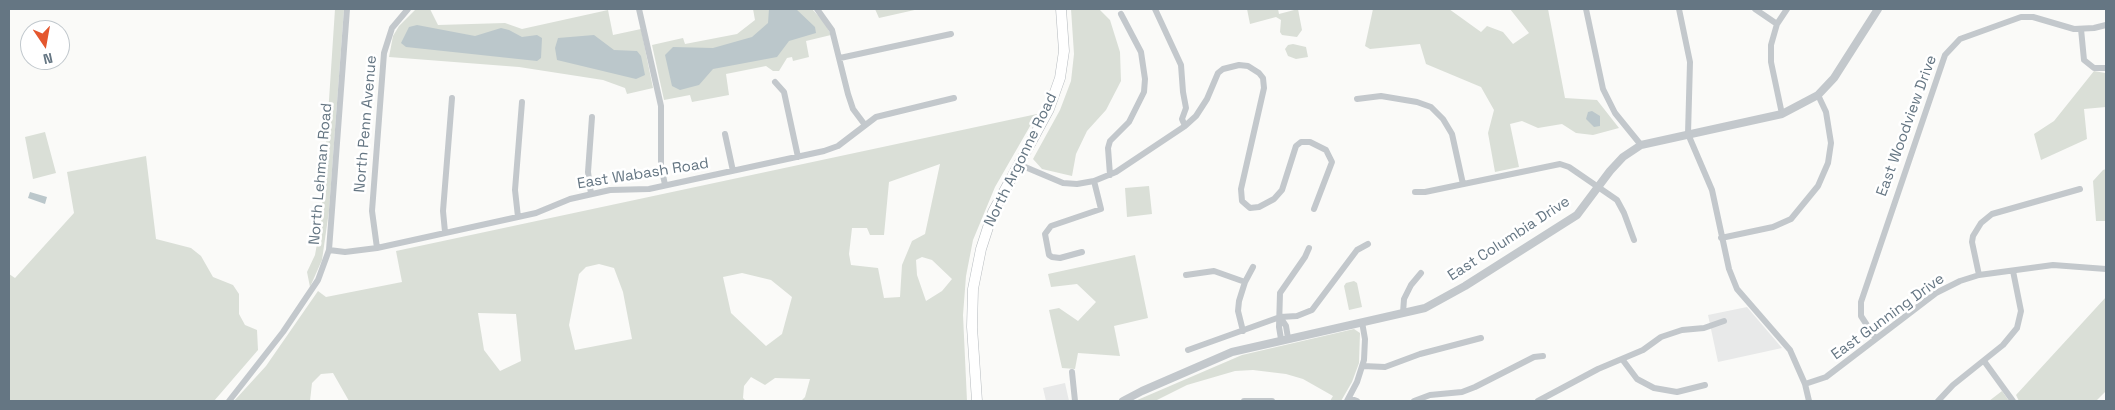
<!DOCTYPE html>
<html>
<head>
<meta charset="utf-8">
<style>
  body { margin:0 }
  #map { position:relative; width:2115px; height:410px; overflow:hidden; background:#fafaf8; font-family:"Space Grotesk",sans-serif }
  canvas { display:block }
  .frame { position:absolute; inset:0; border:10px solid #657683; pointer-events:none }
  .north { position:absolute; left:20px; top:20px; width:50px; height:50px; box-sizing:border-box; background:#fff; border:1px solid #c1c8cd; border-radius:50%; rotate:168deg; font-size:14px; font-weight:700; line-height:20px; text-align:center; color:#657683 }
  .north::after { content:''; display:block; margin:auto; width:18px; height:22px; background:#e4572e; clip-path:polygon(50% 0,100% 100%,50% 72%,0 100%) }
</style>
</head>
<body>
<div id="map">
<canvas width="2115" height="410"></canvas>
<div class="frame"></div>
<div class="north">N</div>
</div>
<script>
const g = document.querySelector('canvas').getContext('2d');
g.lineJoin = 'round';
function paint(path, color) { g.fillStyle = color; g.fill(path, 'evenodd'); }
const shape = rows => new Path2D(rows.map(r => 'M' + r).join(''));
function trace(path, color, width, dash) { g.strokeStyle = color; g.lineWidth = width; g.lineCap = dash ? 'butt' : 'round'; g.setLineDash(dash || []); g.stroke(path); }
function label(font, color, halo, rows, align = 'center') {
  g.font = font + ' "Space Grotesk",sans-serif'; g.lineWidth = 5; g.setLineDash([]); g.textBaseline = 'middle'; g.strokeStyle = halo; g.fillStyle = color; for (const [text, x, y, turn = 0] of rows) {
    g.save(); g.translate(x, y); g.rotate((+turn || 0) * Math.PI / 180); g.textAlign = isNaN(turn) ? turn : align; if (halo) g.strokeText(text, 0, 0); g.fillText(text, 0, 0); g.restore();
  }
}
paint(shape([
  [1747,307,1782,348,1718,362,1708,315],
  [1065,383,1069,401,1046,401,1043,388]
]), '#e8e9e9');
paint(shape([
  [335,9,344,9,329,211,322,260,310,287,307,272,315,255,321,221],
  [416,9,430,9,438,25,505,23,522,29,608,10,613,35,641,29,653,88,627,94,625,88,603,80,519,67,389,57,393,36,399,26],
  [753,9,812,9,825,23,831,35,806,41,809,57,793,61,792,57,787,58,779,71,773,71,766,66,726,74,729,95,692,102,690,95,664,100,652,45,683,38,685,44,737,34,755,20],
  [875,9,919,9,879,18],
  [1071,9,1099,9,1110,20,1120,52,1121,81,1106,110,1087,131,1076,154,1072,176,1042,169,1033,159,1060,110,1071,81,1074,54],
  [1247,9,1278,9,1279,14,1298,9,1302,30,1297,37,1282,35,1280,32,1281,20,1276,17,1250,24],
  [1373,9,1449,9,1481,32,1487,26,1503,32,1513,44,1529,33,1510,9,1548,9,1565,98,1597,100,1619,128,1593,135,1576,133,1562,124,1538,128,1522,121,1510,124,1519,167,1495,172,1488,133,1494,110,1481,87,1426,64,1420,44,1370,49,1365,46],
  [1293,44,1306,47,1308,57,1296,59,1288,56,1285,49,1288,45],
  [2094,71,2105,73,2106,107,2084,109,2087,139,2041,160,2034,134,2054,121],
  [1037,114,995,187,973,240,966,276,963,315,967,401,801,401,805,397,810,379,775,378,765,385,751,377,744,386,743,398,746,401,349,401,333,373,321,374,312,383,310,401,234,401,266,366,318,291,326,297,402,282,396,251],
  [940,164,925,234,912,241,902,265,900,297,884,298,878,268,851,265,849,254,852,228,867,228,870,235,884,235,889,182],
  [922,257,932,260,952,279,942,291,926,301,917,275,916,260],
  [599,264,614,268,623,292,632,339,575,350,569,325,579,274,586,267],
  [742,273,771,280,792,297,782,334,766,346,731,313,723,277],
  [478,313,516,314,521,361,500,371,484,350],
  [45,132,56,173,33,179,25,137],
  [146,156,156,239,191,248,201,256,213,277,233,285,239,294,239,314,245,325,257,330,258,350,214,401,9,401,9,274,15,278,74,213,67,172],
  [2106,169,2106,221,2096,221,2093,181,2103,170],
  [1149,186,1152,214,1127,217,1125,188],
  [1135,255,1148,318,1114,326,1120,356,1078,353,1075,369,1062,368,1049,310,1059,308,1078,321,1096,302,1077,284,1051,287,1048,274],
  [1354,281,1357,283,1362,307,1349,310,1344,286,1346,283],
  [2106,297,2106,391,2096,401,2019,401,2016,395],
  [1354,329,1360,333,1359,363,1352,382,1341,401,1330,401,1333,396,1303,379,1286,374,1253,370,1235,371,1187,385,1155,401,1135,401,1242,355],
  [2002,391,2009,401,1989,401]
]), '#dadfd7');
paint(shape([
  [769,9,796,9,815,27,816,33,789,41,777,57,713,69,699,85,680,90,672,86,665,55,673,47,713,48,752,37,768,23],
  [417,25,475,36,501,28,509,30,522,37,537,35,542,38,541,58,537,61,406,47,401,43,409,27],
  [594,35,614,50,637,51,641,56,645,75,636,79,557,60,555,48,558,38],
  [1592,111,1600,116,1600,126,1594,127,1586,119,1588,112],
  [30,192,47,197,45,204,28,198]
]), '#bbc7cb');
const primary = shape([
  [977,401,972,327,973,289,981,249,993,212,1049,109,1060,78,1064,51,1061,9]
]);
trace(primary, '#b5babe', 11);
trace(shape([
  [639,9,661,106,661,165,665,185],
  [817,9,832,30,848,94,853,109,865,125],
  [1155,9,1181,65,1183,92,1186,108,1182,119,1185,126],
  [1586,9,1603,89,1615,113,1641,145],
  [1679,9,1690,62,1688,134,1712,190,1729,269,1737,289,1790,350,1805,384,1809,401],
  [1755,9,1777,24],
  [2081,29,2084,60,2094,68,2106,68],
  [840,58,951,34],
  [775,82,784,92,798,157],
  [1357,99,1381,96,1417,102,1431,107,1443,119,1452,134,1463,184],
  [1782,114,1771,62,1771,45,1777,24,1787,9],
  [725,134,733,171],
  [1018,164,1063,183,1077,184,1094,181,1116,172,1185,126,1196,116,1207,99,1218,73,1223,69,1239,65,1248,66,1259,73,1263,78,1264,88,1241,189,1242,201,1250,208,1259,207,1274,199,1282,190,1296,146,1301,142,1310,142,1326,150,1332,162,1314,209],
  [1110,175,1108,148,1110,141,1129,122,1144,92,1145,79,1141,52,1121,14],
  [1415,192,1425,192,1560,164,1569,167,1617,200,1624,213,1634,240],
  [591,194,588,172,592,117],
  [518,217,515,190,522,102],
  [445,232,443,211,452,98],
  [1721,238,1773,227,1791,219,1818,186,1828,163,1831,143,1826,112,1818,95],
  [377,248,372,211,384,53,392,28,408,9],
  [329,250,345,252,377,248,536,213,570,199,610,190,649,189,824,151,838,146,876,117,954,98],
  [1082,252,1060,258,1052,257,1049,255,1045,234,1051,226,1101,209,1094,181],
  [1186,275,1214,271,1245,282],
  [1979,275,1972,242,1973,236,1981,223,1992,214,2080,189],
  [1403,313,1404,299,1411,285,1421,273],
  [1280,317,1286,326,1288,338],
  [1243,331,1238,311,1239,301,1245,282,1253,267],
  [1281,339,1279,327,1280,293,1305,257,1309,248],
  [1876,339,1861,316,1861,302,1945,55,1960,39,2021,17,2033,17,2074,29,2094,28,2106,25],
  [1188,350,1280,317,1297,316,1312,310,1357,250,1368,244],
  [1622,359,1637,379,1654,388,1677,392,1705,385],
  [1984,361,2013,401],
  [1363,366,1385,367,1420,354,1481,338],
  [1072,372,1075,401],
  [1805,384,1826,377,1936,293,1960,281,1979,275,2053,265,2106,269],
  [1349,398,1357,401],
  [229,401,283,332,318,280,329,250,347,9],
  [1244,401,1272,401],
  [1347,401,1357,382,1364,360,1365,339,1362,322],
  [1414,401,1430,395,1462,392,1475,387,1534,357,1543,356],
  [1538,401,1598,369,1643,350,1661,337,1682,330,1704,328,1724,321],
  [1938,401,1953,385,2003,345,2017,328,2021,311,2013,271]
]), '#c3c8cc', 6);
trace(shape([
  [1123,401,1142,391,1232,352,1425,308,1465,286,1577,215,1610,171,1623,157,1641,145,1782,114,1818,95,1834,78,1878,9]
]), '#c3c8cc', 8);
trace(primary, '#fff', 10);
label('15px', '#657683', '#fff', [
  ["North Penn Avenue",366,124,-85],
  ["East Woodview Drive",1907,126,-70],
  ["North Argonne Road",1021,160,-64],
  ["North Lehman Road",321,174,-85],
  ["East Wabash Road",643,174,-9],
  ["East Columbia Drive",1509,239,-33],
  ["East Gunning Drive",1888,317,-36]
]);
</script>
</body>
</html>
